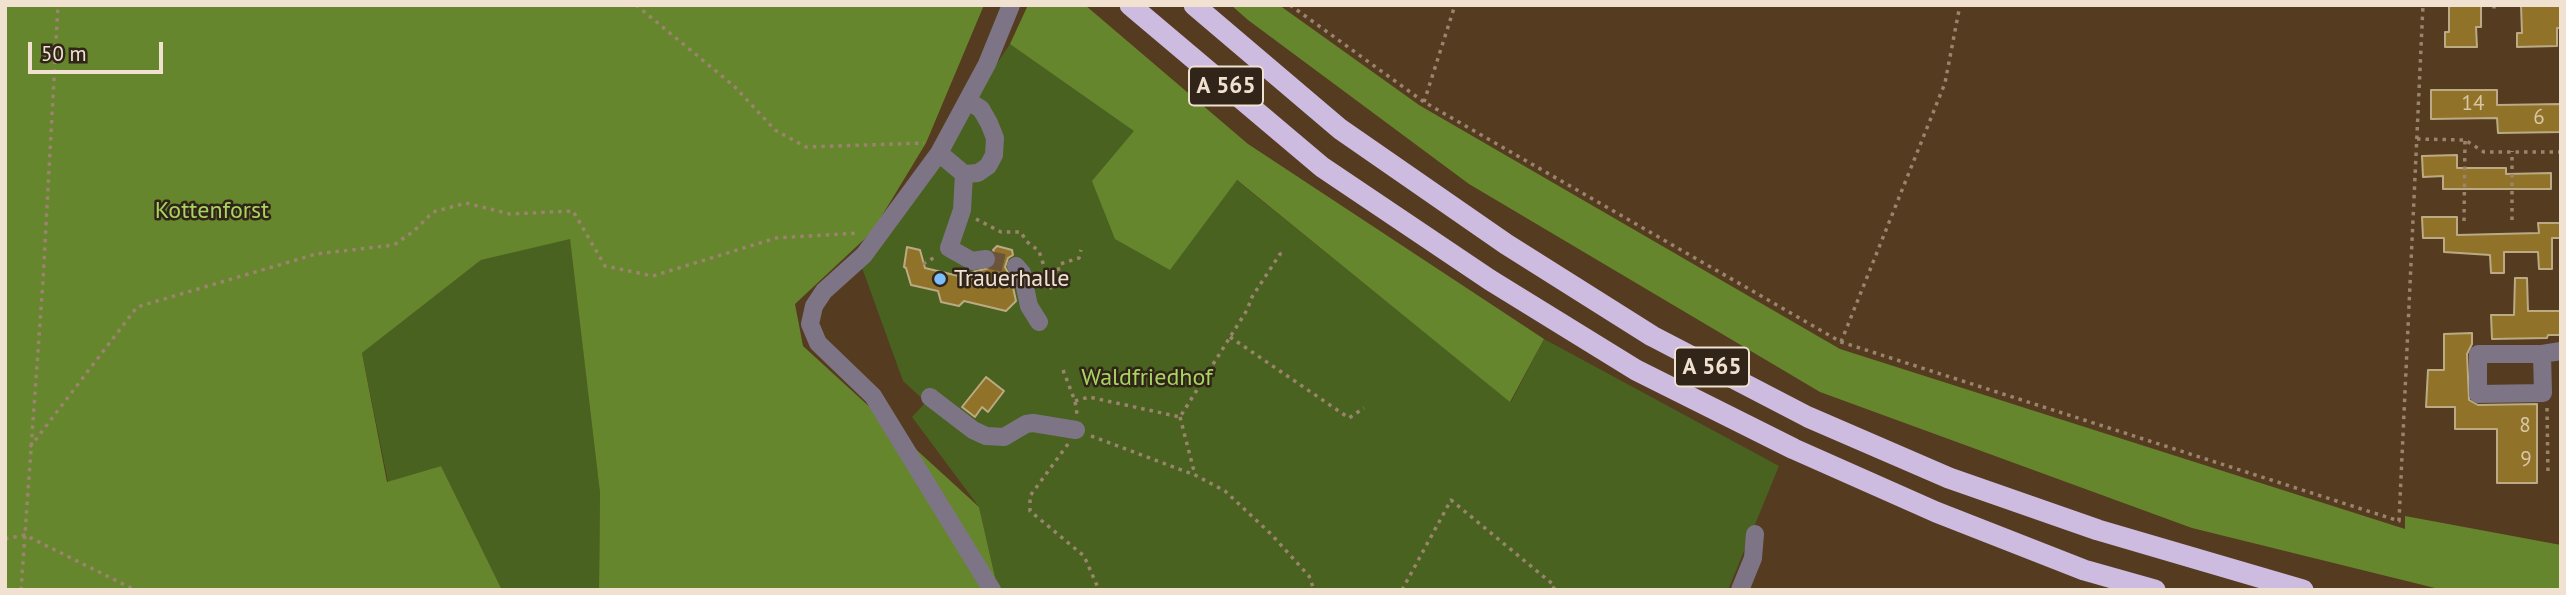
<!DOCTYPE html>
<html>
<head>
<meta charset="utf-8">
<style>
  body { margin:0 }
  #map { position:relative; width:2566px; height:595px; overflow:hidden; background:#553b1f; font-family:"PT Sans",sans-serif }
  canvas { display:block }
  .frame { position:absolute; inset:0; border:7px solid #f1e1d1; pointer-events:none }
  .scale { position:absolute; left:28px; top:42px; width:135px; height:32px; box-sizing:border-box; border:4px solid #f1e1d1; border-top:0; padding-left:9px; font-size:21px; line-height:24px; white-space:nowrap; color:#f1e1d1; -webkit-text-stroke:5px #312519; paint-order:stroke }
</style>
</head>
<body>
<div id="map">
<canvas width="2566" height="595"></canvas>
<div class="frame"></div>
<div class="scale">50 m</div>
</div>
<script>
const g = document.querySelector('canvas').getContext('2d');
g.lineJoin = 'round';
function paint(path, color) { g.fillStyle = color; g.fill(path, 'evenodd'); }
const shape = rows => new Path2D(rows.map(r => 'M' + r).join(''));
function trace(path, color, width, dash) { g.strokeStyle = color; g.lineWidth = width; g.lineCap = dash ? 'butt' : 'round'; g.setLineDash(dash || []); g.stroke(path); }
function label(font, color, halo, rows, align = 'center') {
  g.font = font + ' "PT Sans",sans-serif'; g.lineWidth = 5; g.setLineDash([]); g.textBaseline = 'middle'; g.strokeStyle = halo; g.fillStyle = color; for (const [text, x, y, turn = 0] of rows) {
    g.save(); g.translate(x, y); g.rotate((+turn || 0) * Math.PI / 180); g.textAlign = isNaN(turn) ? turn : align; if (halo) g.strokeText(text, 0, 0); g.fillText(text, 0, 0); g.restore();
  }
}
paint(shape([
  [1026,10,1511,402,1544,339,1779,466,1728,590,998,590,979,507,912,417,926,402,903,381,861,265,1010,44],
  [570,238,600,493,599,590,502,590,441,466,388,482,362,353,481,260]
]), '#4a6220');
paint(shape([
  [5,5,984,5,926,143,872,232,795,304,803,346,979,507,998,590,599,590,600,493,570,239,481,260,362,353,387,482,441,466,502,590,5,590],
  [1028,5,1085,5,1248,144,1544,339,1510,402,1237,180,1170,270,1115,239,1092,181,1134,131,1010,44],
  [1231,5,1279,5,1419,105,1840,349,2405,529,2405,516,2561,545,2561,590,2443,590,2192,528,1820,392,1469,184,1248,20]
]), '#66862d');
const building = shape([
  [2449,5,2481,5,2481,27,2476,27,2477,47,2445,47,2445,32,2449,32,2449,5],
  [2521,5,2560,5,2561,28,2557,28,2557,46,2517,47,2517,33,2522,33,2521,5],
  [2431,90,2497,90,2497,105,2561,104,2561,132,2498,133,2497,118,2431,119,2431,90],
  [2457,155,2457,168,2506,168,2506,174,2551,173,2551,189,2443,189,2443,176,2423,177,2422,156,2457,155],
  [2422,217,2457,217,2457,235,2539,233,2538,223,2561,223,2561,238,2552,238,2552,269,2539,269,2538,252,2504,252,2504,273,2491,273,2490,255,2444,252,2444,238,2423,238,2422,217],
  [997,246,1012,250,1013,255,1008,258,1005,267,1011,278,1016,301,1006,311,964,301,959,306,941,302,938,291,911,285,906,268,904,267,907,247,920,250,925,268,967,278,972,272,994,267,997,258,993,250,997,246],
  [2515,278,2527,278,2528,311,2561,311,2561,335,2548,335,2547,338,2492,339,2491,315,2514,315,2515,278],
  [2472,333,2472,344,2467,354,2469,400,2478,405,2537,404,2537,483,2497,483,2497,429,2455,429,2455,407,2426,407,2428,370,2444,370,2444,334,2472,333],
  [986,377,1004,391,988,412,982,407,975,417,962,407,986,377]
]);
paint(building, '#907328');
trace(building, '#bbaa84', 2);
trace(shape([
  [986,259,1016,266]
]), '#6c543a', 18, [18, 9]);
trace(shape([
  [636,5,734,86,775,130,806,147,924,143],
  [1290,5,1424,102,1841,342,2399,521,2423,5],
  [2494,5,2494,11],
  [1424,102,1455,5],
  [2417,139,2465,140,2484,152,2561,152],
  [976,219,1001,232,1021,232,1026,241,1039,251,1051,288,1061,280,1058,267,1060,264,1079,258,1081,250],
  [2512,220,2512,151],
  [2464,221,2465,140],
  [923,264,937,256],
  [1230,337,1349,418,1364,408],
  [1841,342,1945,83,1960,5],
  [1063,370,1075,401,1077,414],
  [1075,401,1089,397,1180,417,1247,310,1252,297,1280,254,1285,252],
  [2547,408,2548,474],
  [1180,417,1195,475],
  [1091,436,1195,475,1225,491,1271,534,1309,576,1314,590],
  [1068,444,1030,496,1030,511,1084,556,1099,590],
  [30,447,137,307,316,254,394,245,414,231,433,212,466,203,510,214,573,211,605,266,653,276,776,238,859,233],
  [5,539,25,535,135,590],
  [21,590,43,281,58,5],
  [1402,590,1451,500,1555,586,1552,590]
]), '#9a846d', 3.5, [3.5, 5]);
trace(shape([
  [939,153,964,174,978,173,988,166,994,155,995,138,989,123,981,109,968,101],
  [964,174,962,210,949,248,972,261,986,259],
  [1016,266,1022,273,1029,306,1039,322],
  [2542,354,2543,393,2478,394,2478,354,2542,354,2561,351],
  [930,397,973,430,986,436,1004,437,1026,424,1033,423,1076,430],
  [992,590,873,396,818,343,810,324,814,306,824,291,864,255,939,153,987,64,1011,5],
  [1740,590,1753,558,1755,534]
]), '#7d7585', 18);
trace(shape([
  [1130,5,1322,167,1490,280,1636,370,1794,449,1936,512,2084,570,2155,590],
  [1194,5,1340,129,1506,244,1652,336,1808,417,1949,478,2098,530,2303,590]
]), '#cdbbe0', 21);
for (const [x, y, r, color] of [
  [940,279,7,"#7cbef9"]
]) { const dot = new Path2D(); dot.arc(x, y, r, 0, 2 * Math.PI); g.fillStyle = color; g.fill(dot); trace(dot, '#312519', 2.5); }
label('21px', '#d9c6a7', null, [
  ["14",2473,104],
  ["6",2539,118],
  ["8",2525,426],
  ["9",2526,460]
]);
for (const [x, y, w] of [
  [1226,86,74],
  [1712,367,74]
]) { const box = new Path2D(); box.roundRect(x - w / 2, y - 19.5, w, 39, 5); g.fillStyle = '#312519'; g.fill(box); trace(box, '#f1e1d1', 2); }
label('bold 23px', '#f1e1d1', null, [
  ["A 565",1226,86],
  ["A 565",1712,367]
]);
label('24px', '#a8d460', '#312519', [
  ["Kottenforst",212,211],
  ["Waldfriedhof",1147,378]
]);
label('24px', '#f1e1d1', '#312519', [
  ["Trauerhalle",954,279]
], 'left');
</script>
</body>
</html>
